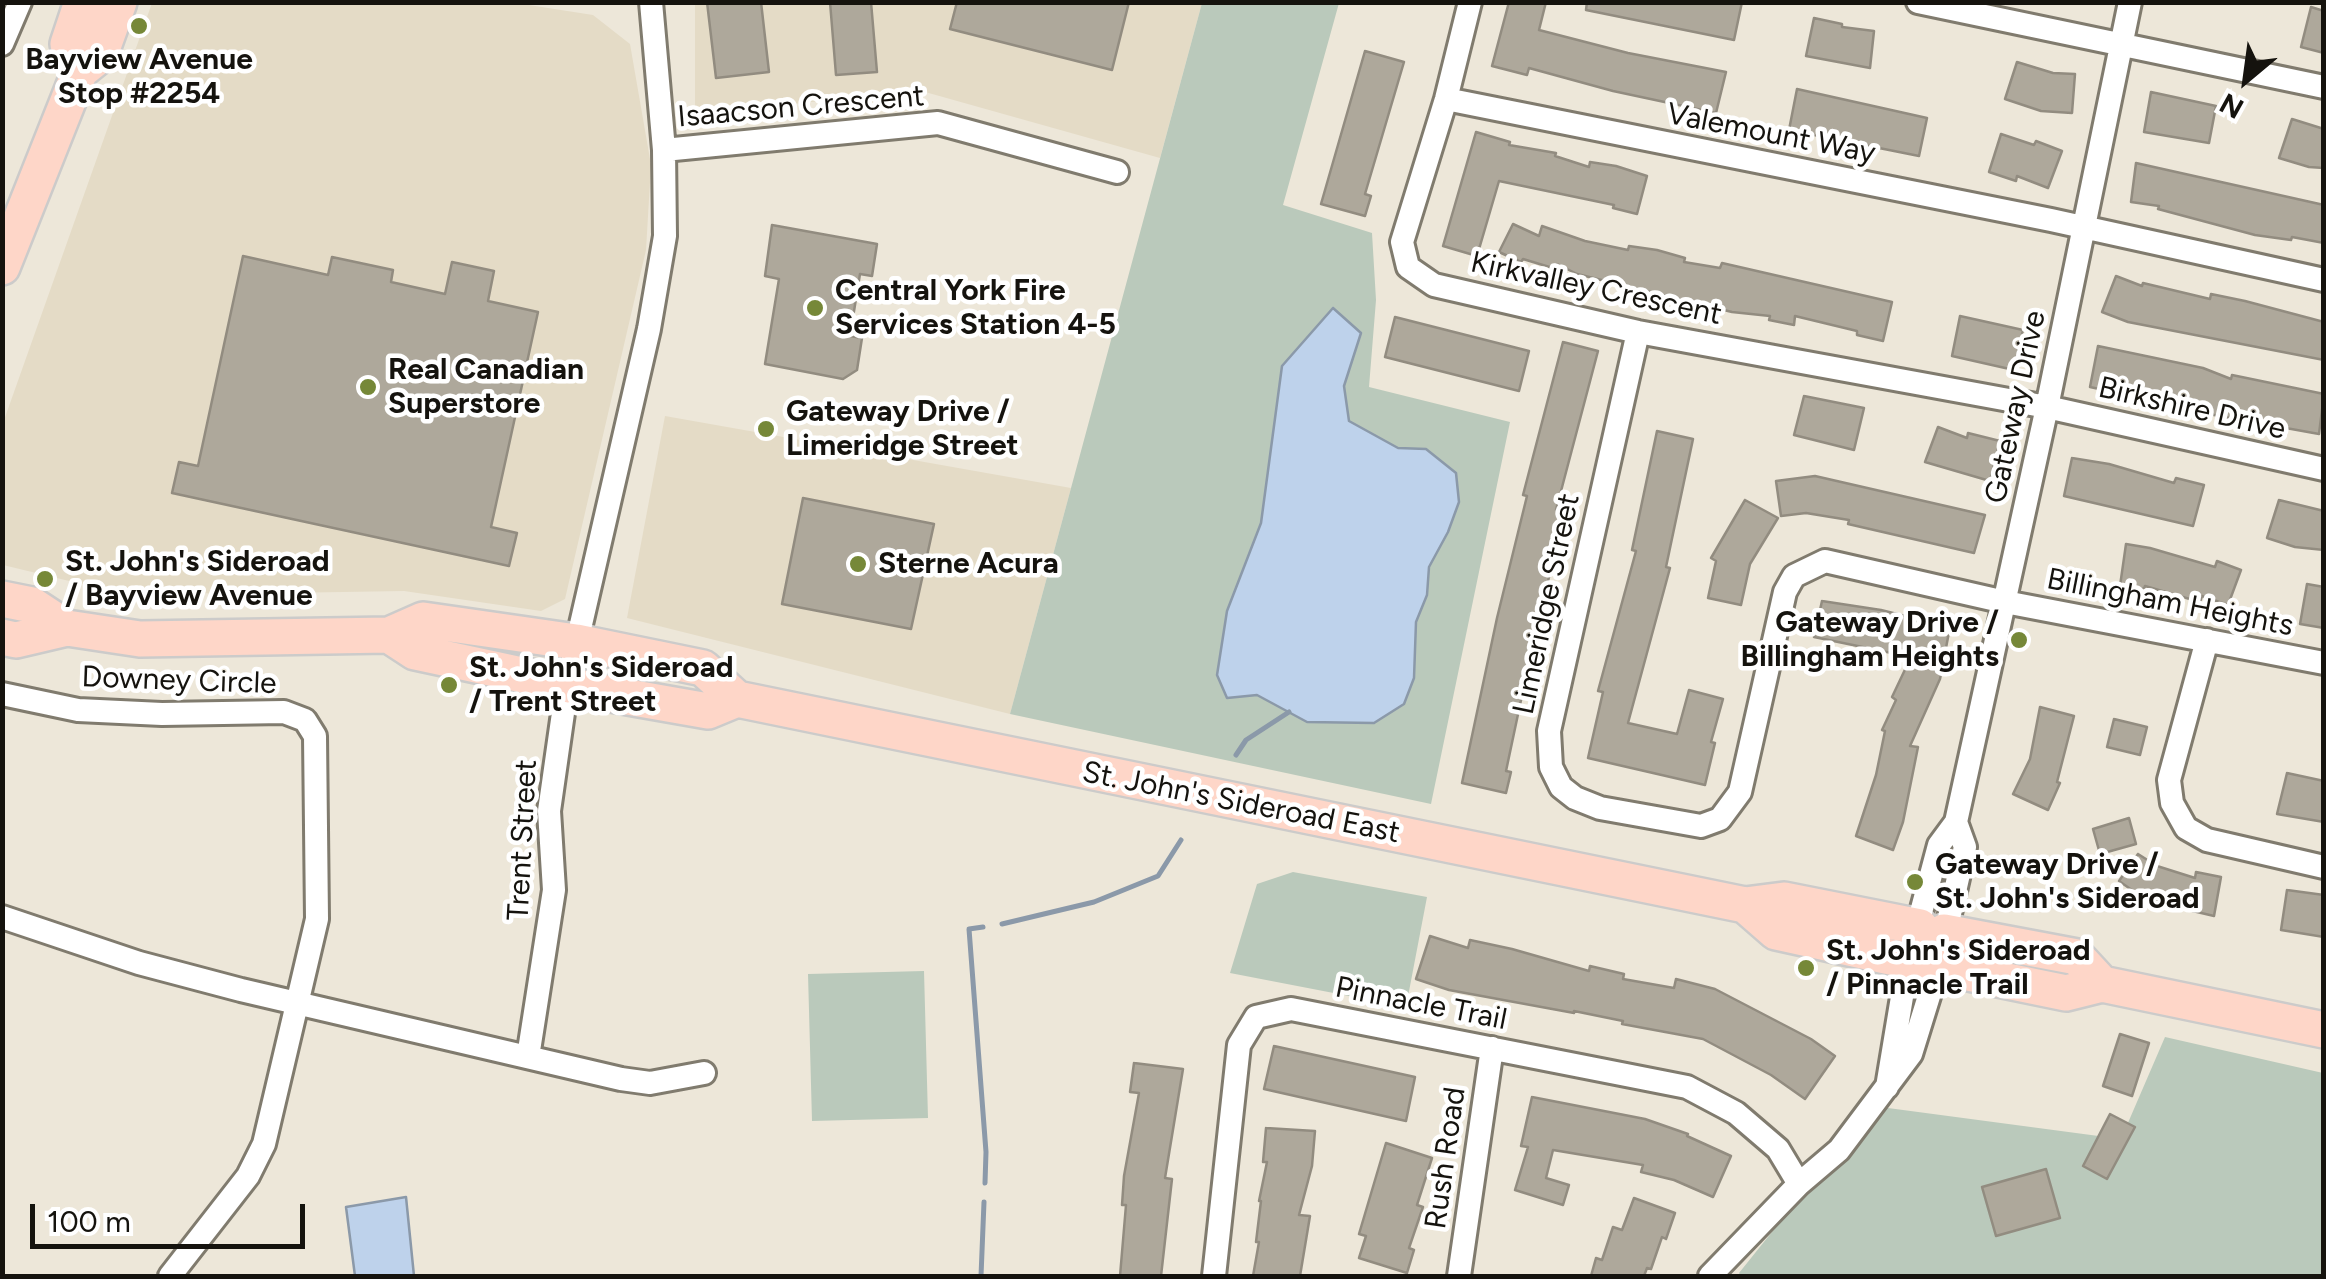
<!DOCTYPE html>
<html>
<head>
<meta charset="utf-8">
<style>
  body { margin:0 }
  #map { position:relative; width:2326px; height:1279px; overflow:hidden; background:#ede7d9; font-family:Figtree,sans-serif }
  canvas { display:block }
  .frame { position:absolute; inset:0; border:5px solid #15130e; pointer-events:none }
  .north { position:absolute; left:2196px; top:30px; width:100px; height:100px; -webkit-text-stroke:8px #fff; paint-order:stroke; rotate:209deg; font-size:28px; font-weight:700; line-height:40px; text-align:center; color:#15130e }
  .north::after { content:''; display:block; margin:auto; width:35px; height:45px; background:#15130e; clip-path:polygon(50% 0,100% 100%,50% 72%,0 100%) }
  .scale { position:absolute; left:30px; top:1204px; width:275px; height:45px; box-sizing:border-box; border:5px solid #15130e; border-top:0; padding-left:12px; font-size:30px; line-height:35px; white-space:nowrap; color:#15130e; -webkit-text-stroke:8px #fff; paint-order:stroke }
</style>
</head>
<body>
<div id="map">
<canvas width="2326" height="1279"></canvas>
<div class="frame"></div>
<div class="north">N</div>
<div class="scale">100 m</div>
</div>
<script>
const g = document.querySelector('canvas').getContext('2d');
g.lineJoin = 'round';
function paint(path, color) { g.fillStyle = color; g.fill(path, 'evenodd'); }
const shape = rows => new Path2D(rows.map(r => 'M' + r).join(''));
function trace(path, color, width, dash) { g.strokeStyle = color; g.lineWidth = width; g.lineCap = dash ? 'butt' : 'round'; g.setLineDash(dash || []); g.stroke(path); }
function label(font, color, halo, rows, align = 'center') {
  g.font = font + ' Figtree,sans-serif'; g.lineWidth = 9; g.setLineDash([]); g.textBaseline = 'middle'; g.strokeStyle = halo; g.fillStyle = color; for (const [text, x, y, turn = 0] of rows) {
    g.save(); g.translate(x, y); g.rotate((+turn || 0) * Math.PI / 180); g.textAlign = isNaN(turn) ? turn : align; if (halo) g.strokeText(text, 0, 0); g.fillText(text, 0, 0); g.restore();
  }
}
paint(shape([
  [152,3,516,3,593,15,630,44,651,165,646,250,565,599,541,611,404,591,220,594,94,587,3,565,3,423],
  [695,3,1202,3,1160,158,918,90,695,115],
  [665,416,1071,488,1010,714,627,618]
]), '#e4dbc6');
paint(shape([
  [1202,3,1339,3,1283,205,1372,233,1376,300,1369,387,1510,422,1431,804,1010,714],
  [1293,872,1427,897,1406,1007,1230,973,1257,884],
  [924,971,928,1118,812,1121,808,974],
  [2165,1037,2323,1073,2323,1276,1741,1276,1739,1273,1873,1106,2121,1139]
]), '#bac9bb');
const water = shape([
  [1333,308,1361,333,1344,386,1349,421,1398,448,1426,449,1456,473,1459,502,1448,532,1429,567,1427,595,1416,622,1414,678,1404,704,1374,723,1307,722,1257,695,1227,698,1217,675,1227,611,1261,523,1282,366,1333,308],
  [406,1197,414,1276,355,1276,346,1207,406,1197]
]);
paint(water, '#bed2eb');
trace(water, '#8b99a9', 2.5);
trace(shape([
  [1236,755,1246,740,1289,712],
  [1002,924,1094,902,1158,876,1181,840],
  [983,927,969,929,986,1152,985,1183],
  [981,1276,984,1202]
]), '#8b99a9', 5);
const building = shape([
  [707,2,761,2,769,72,716,78,707,2],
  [830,2,871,2,877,72,836,75,830,2],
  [957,2,1129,2,1112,70,950,29,957,2],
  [1509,2,1546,2,1539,30,1628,53,1726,72,1716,113,1613,91,1529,68,1527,75,1492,66,1509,2],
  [1587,2,1742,2,1734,40,1586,10,1587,2],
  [2311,7,2324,11,2324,53,2301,47,2311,7],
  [1814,18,1842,24,1842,27,1874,31,1870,68,1806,56,1814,18],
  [1365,51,1404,62,1365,194,1371,196,1365,216,1321,204,1365,51],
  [2017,62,2053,73,2075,74,2072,113,2041,111,2005,99,2017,62],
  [1797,89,1927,118,1919,156,1789,130,1797,89],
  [2151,92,2216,106,2209,143,2144,132,2151,92],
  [2292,119,2324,129,2324,168,2309,167,2279,158,2292,119],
  [1476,132,1510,142,1509,145,1556,153,1555,156,1589,167,1590,162,1616,166,1647,176,1637,214,1613,208,1614,205,1499,181,1477,256,1443,246,1476,132],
  [2001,134,2034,145,2036,141,2062,151,2048,188,2017,176,2016,181,1989,172,2001,134],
  [2136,163,2324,205,2324,243,2292,237,2291,240,2255,235,2158,209,2159,206,2131,202,2136,163],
  [1513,224,1539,236,1542,226,1585,241,1628,250,1629,246,1657,250,1685,258,1684,262,1720,268,1722,263,1892,302,1883,341,1857,335,1857,331,1795,316,1794,325,1769,320,1770,316,1732,312,1577,274,1557,264,1556,269,1523,259,1521,262,1499,252,1513,224],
  [772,225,877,244,872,276,860,274,850,336,862,338,857,370,843,379,765,364,779,279,765,276,772,225],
  [243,256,328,275,332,257,393,270,391,282,445,294,452,262,494,271,488,301,538,312,491,527,517,533,509,566,172,493,179,462,198,466,243,256],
  [2116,276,2142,286,2143,283,2210,299,2211,294,2245,301,2324,322,2324,360,2128,322,2102,312,2116,276],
  [1960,316,2023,330,2014,370,1952,356,1960,316],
  [1395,317,1529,351,1519,391,1385,357,1395,317],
  [1563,342,1598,351,1556,510,1565,512,1535,634,1506,771,1511,772,1506,793,1462,783,1497,618,1527,496,1523,495,1563,342],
  [2098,346,2203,368,2231,379,2232,375,2324,394,2319,434,2214,415,2186,404,2185,408,2090,387,2098,346],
  [1804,396,1864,408,1854,450,1794,435,1804,396],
  [1938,427,1967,438,1968,433,2000,441,1990,481,1925,462,1938,427],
  [1657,431,1693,439,1666,567,1670,568,1628,723,1677,734,1689,690,1723,699,1711,742,1715,743,1705,785,1588,758,1603,692,1598,691,1636,551,1632,550,1657,431],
  [2072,458,2109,464,2174,483,2176,478,2204,485,2193,526,2064,496,2072,458],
  [1815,476,1985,515,1974,553,1848,524,1849,520,1806,513,1781,516,1776,481,1815,476],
  [803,498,934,524,911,629,782,604,803,498],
  [1745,500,1778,518,1750,564,1741,605,1708,598,1716,561,1711,558,1745,500],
  [2279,500,2324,511,2324,550,2295,547,2267,538,2279,500],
  [2126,544,2150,548,2215,567,2217,561,2241,570,2228,605,2202,596,2200,602,2145,586,2144,589,2120,586,2126,544],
  [2307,584,2324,587,2324,628,2300,624,2307,584],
  [1822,601,1881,610,1950,627,1940,679,1910,746,1918,747,1903,822,1893,850,1856,836,1876,775,1885,731,1882,730,1896,700,1892,697,1911,657,1814,637,1822,601],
  [2040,707,2074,716,2057,782,2060,783,2048,810,2013,794,2030,759,2040,707],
  [2114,719,2147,727,2140,755,2107,747,2114,719],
  [2287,773,2324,781,2324,822,2277,814,2287,773],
  [2129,818,2136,844,2100,854,2093,829,2129,818],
  [2138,854,2157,866,2195,878,2196,872,2221,877,2214,916,2146,900,2119,881,2138,854],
  [2287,890,2324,895,2324,937,2281,930,2287,890],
  [1430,936,1468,948,1470,940,1512,949,1589,971,1590,966,1624,974,1623,979,1674,988,1676,979,1715,989,1811,1039,1835,1056,1805,1099,1771,1075,1703,1039,1622,1024,1623,1021,1574,1011,1574,1013,1449,990,1416,979,1430,936],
  [2120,1034,2149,1043,2132,1096,2103,1086,2120,1034],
  [1274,1046,1415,1077,1406,1121,1264,1089,1274,1046],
  [1134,1063,1183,1069,1165,1178,1172,1179,1161,1276,1120,1276,1126,1205,1122,1205,1124,1176,1139,1093,1130,1092,1134,1063],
  [1532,1097,1645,1119,1688,1134,1687,1136,1731,1156,1713,1197,1674,1180,1641,1172,1643,1165,1553,1150,1546,1178,1569,1185,1563,1205,1515,1190,1528,1147,1521,1146,1532,1097],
  [2110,1114,2135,1127,2107,1179,2083,1166,2110,1114],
  [1266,1128,1315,1131,1312,1166,1299,1215,1310,1216,1300,1276,1253,1276,1259,1242,1256,1242,1261,1201,1259,1201,1267,1162,1263,1162,1266,1128],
  [1386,1143,1432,1158,1417,1205,1423,1207,1409,1248,1414,1250,1407,1273,1359,1258,1366,1236,1359,1234,1386,1143],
  [2046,1169,2060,1218,1996,1236,1982,1187,2046,1169],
  [1634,1198,1675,1213,1666,1239,1662,1237,1651,1269,1647,1268,1644,1276,1591,1276,1596,1258,1602,1260,1613,1227,1622,1230,1634,1198]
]);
paint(building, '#aea89b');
trace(building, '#928c80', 2.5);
const street = shape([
  [1470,2,1446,99,1402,242,1408,267,1434,285,1638,332,2047,407,2324,469],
  [1918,2,2324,87],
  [2,44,20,2],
  [1446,99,2051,220,2324,280],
  [664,150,938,123,1117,172],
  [1638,332,1549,731,1551,767,1561,787,1575,798,1600,808,1701,826,1720,819,1740,792,1785,592,1794,576,1825,561,2005,602,2324,663],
  [2207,640,2169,780,2172,803,2186,828,2207,840,2324,867],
  [2,694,78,710,162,714,284,712,305,720,315,736,317,919,264,1144,248,1176,170,1276],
  [2,917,139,963,241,990,621,1079,650,1083,704,1073],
  [528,1057,554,890,549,811,567,685,649,329,665,236,664,150,651,2],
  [1887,1087,1908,961,1939,845,1956,822,2047,407,2130,2],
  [1799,1184,1839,1150,1911,1054,1938,967,1965,847,1956,822],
  [1214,1276,1239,1045,1256,1017,1291,1009,1687,1087,1736,1113,1778,1149,1799,1184,1710,1276],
  [1459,1276,1492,1048]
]);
const primary = shape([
  [80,71,68,44,82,2],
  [2,267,80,71,100,55,119,2],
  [2,599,32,605,67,628],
  [389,635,415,652,611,694,708,711,737,699],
  [2,637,16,640,67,628,140,639,389,635,423,620,576,642,703,668,737,699,1745,905,1784,900,1920,927],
  [1745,905,1776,932,1885,956,2066,993,2102,984,2324,1030],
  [1944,932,2077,957,2102,984]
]);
trace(street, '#807b6e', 28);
trace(primary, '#cccbca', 40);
trace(street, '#fff', 22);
trace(primary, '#fed6c8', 35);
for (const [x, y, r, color] of [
  [139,26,10,"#768838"],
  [815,308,10,"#768838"],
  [368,387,10,"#768838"],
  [766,429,10,"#768838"],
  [858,564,10,"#768838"],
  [45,579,10,"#768838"],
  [2019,640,10,"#768838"],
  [449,685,10,"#768838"],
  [1915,882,10,"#768838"],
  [1806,968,10,"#768838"]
]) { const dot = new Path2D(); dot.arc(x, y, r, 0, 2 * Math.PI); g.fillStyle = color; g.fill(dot); trace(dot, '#fff', 4); }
label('bold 30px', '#15130e', '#fff', [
  ["Bayview Avenue",139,60,"center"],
  ["Stop #2254",139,94,"center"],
  ["Central York Fire",835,291],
  ["Services Station 4-5",835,325],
  ["Real Canadian",388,370],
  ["Superstore",388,404],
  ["Gateway Drive /",786,412],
  ["Limeridge Street",786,446],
  ["St. John's Sideroad",65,562],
  ["/ Bayview Avenue",65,596],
  ["Sterne Acura",878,564],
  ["Gateway Drive /",1999,623,"right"],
  ["Billingham Heights",1999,657,"right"],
  ["St. John's Sideroad",469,668],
  ["/ Trent Street",469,702],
  ["Gateway Drive /",1935,865],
  ["St. John's Sideroad",1935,899],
  ["St. John's Sideroad",1826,951],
  ["/ Pinnacle Trail",1826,985]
], 'left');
label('30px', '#15130e', '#fff', [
  ["Isaacson Crescent",801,107,-5],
  ["Valemount Way",1771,134,11],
  ["Kirkvalley Crescent",1596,289,12],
  ["Gateway Drive",2016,407,-78],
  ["Birkshire Drive",2192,409,13],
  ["Billingham Heights",2170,603,11],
  ["Limeridge Street",1547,604,-78],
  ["Downey Circle",179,681,2],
  ["St. John's Sideroad East",1241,803,11],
  ["Trent Street",523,840,-87],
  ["Pinnacle Trail",1421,1004,11],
  ["Rush Road",1446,1158,-82]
]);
</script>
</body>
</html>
